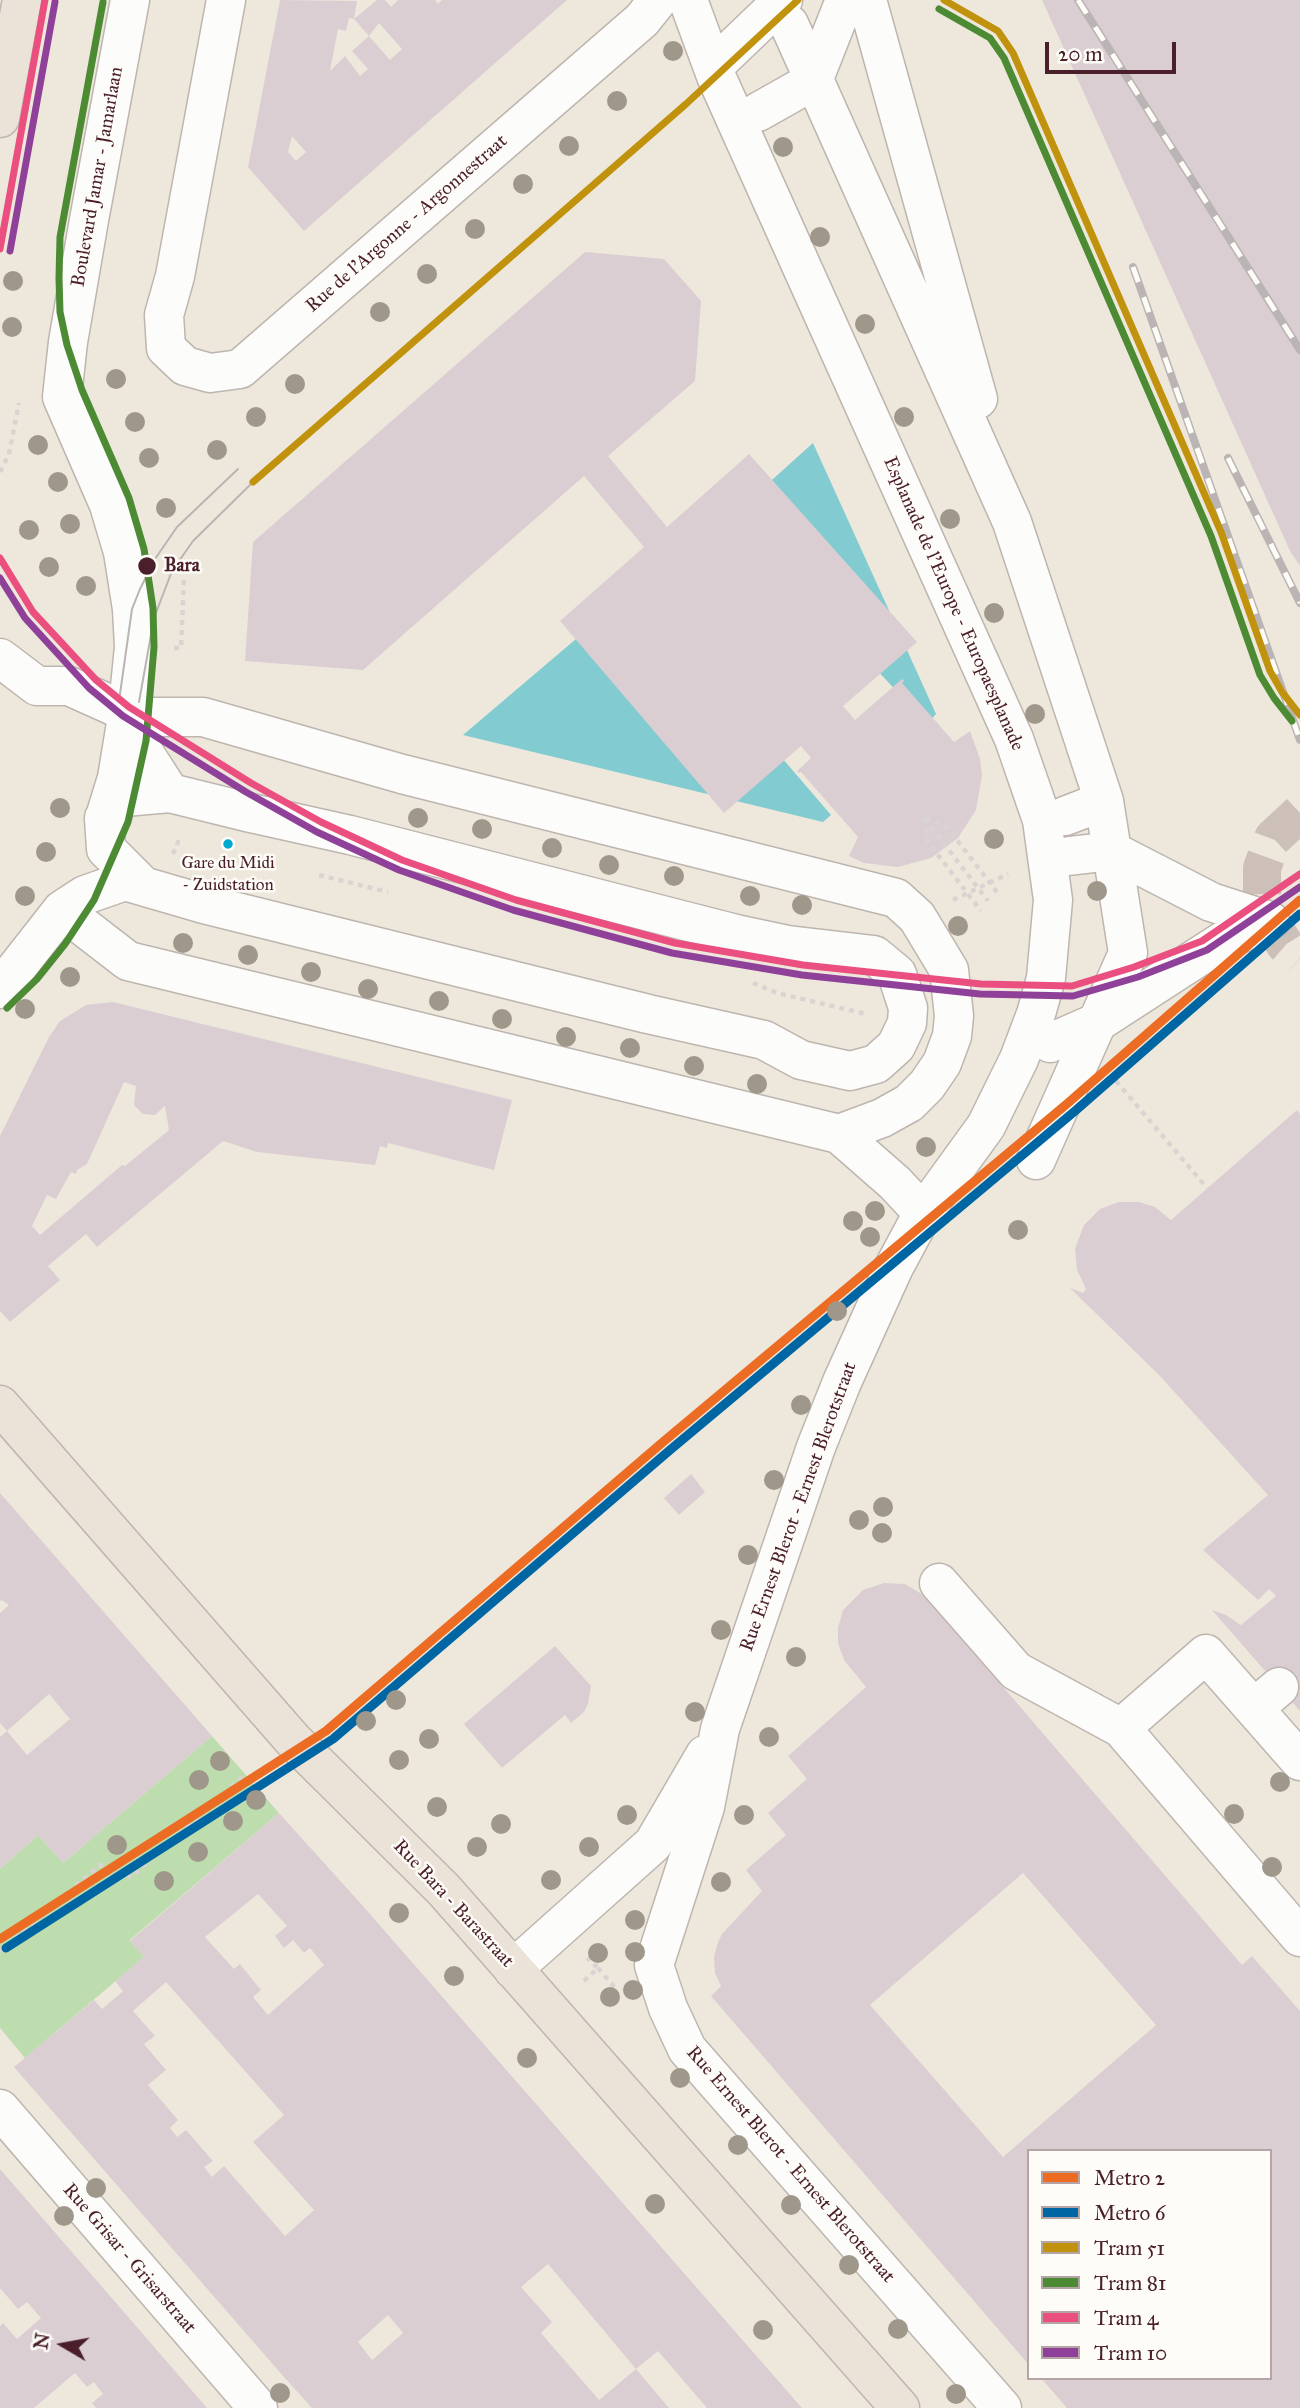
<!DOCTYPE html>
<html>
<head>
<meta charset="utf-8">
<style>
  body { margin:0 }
  #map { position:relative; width:1300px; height:2408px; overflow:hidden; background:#eee8dc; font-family:"IM FELL Great Primer",serif }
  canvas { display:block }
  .legend { position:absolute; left:1027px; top:2149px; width:245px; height:231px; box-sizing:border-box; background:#fdfcf7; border:2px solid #b5a4a5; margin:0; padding:9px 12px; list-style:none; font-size:21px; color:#4a1f2b }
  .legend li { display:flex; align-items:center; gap:14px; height:35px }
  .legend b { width:35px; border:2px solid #b5a4a5 }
  .north { position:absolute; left:28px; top:2310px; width:70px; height:70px; -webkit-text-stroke:5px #fdfcf7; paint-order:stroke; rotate:280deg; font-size:19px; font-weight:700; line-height:28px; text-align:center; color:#4a1f2b }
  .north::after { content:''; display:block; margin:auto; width:24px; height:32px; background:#4a1f2b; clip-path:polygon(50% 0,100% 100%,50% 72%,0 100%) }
  .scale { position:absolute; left:1045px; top:42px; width:131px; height:32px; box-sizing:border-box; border:4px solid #4a1f2b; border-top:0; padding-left:9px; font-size:21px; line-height:24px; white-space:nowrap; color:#4a1f2b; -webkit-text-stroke:5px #fdfcf7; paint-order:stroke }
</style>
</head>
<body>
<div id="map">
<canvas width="1300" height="2408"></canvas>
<ul class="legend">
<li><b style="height:9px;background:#ed6c23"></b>Metro 2</li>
<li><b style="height:9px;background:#0066a3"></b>Metro 6</li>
<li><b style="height:9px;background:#c0920d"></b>Tram 51</li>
<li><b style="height:9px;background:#4c8b33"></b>Tram 81</li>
<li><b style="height:9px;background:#ea4f80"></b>Tram 4</li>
<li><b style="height:9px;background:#8f4199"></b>Tram 10</li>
</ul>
<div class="north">N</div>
<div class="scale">20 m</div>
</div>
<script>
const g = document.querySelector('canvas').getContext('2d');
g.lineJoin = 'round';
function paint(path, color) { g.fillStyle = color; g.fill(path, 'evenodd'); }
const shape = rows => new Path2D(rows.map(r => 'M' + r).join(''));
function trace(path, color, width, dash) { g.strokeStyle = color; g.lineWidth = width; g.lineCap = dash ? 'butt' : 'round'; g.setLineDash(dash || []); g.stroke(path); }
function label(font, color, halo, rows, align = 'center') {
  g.font = font + ' "IM FELL Great Primer",serif'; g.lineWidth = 5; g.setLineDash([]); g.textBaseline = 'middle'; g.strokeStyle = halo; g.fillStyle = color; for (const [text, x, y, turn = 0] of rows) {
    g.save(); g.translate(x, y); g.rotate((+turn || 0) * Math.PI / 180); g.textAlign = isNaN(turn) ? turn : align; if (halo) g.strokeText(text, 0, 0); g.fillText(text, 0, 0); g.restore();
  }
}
paint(shape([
  [212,1736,279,1813,130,1940,144,1957,25,2058,0,2028,0,1869,38,1835,63,1863]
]), '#bdddaf');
paint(shape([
  [813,443,936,714,927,724,733,515],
  [636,588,831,815,823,822,463,735]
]), '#81cbd1');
paint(shape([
  [280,0,357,1,354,19,349,18,346,31,338,29,330,71,345,56,360,76,368,69,352,51,369,36,390,60,402,49,379,23,369,36,354,19,377,0,385,0,391,7,398,0,435,0,438,4,442,0,567,0,304,231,248,167],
  [292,136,306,152,296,161,288,152],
  [1042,0,1300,0,1300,566,1290,551],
  [585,252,664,259,701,301,695,381,608,456,667,527,749,454,917,642,843,706,855,720,902,679,904,681,902,683,954,742,970,731,980,759,982,776,976,810,958,838,931,858,898,867,864,863,849,856,858,837,801,772,799,773,797,771,811,758,801,746,724,813,560,621,644,547,584,476,363,670,245,661,253,542],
  [113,1002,512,1100,494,1170,388,1143,387,1148,380,1146,375,1165,257,1152,223,1141,97,1247,86,1234,48,1266,60,1280,10,1322,0,1311,0,1136,49,1037,60,1021,86,1005],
  [124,1082,136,1086,134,1105,143,1114,155,1115,165,1106,169,1130,125,1166,122,1165,40,1235,32,1226,47,1195,56,1199,71,1172,76,1174,77,1170,87,1164],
  [1297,1110,1300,1114,1300,1711,1212,1610,1226,1615,1241,1625,1276,1596,1269,1589,1258,1600,1203,1550,1268,1495,1159,1375,1070,1288,1083,1293,1086,1289,1077,1270,1075,1249,1084,1225,1100,1209,1119,1202,1139,1202,1155,1207,1171,1220],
  [691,1474,705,1492,679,1515,664,1498],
  [0,1493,212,1736,63,1863,38,1835,0,1869,0,1737,7,1731,27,1755,70,1719,49,1694,7,1731,0,1723,0,1613,9,1605,2,1600,0,1601],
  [884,1583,905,1584,925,1596,1242,1965,1252,1956,1300,2011,1300,2408,1067,2408,1041,2378,1270,2378,1270,2151,1029,2151,1029,2365,711,1996,721,1986,715,1973,714,1957,718,1942,722,1934,762,1891,746,1870,786,1835,768,1813,807,1779,788,1756,866,1687,844,1660,838,1643,838,1628,843,1610,863,1590],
  [1023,1873,1156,2025,1003,2157,870,2005],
  [555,1646,591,1686,588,1704,584,1712,571,1723,565,1715,502,1768,464,1724],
  [279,1813,362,1905,802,2408,707,2408,658,2351,636,2369,669,2408,312,2408,284,2377,14,2067,94,2000,102,2009,123,1991,115,1981,144,1957,130,1941],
  [258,1894,287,1926,275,1936,284,1948,293,1940,304,1953,310,1948,324,1965,268,2015,253,1997,261,1990,240,1964,234,1969,205,1937],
  [166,1982,284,2115,253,2142,314,2210,285,2236,224,2166,212,2177,204,2167,213,2161,186,2130,177,2137,170,2128,178,2120,148,2085,166,2070,144,2044,155,2036,133,2011],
  [548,2264,636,2369,599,2400,541,2333,552,2322,521,2287],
  [388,2315,403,2333,372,2360,358,2342],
  [0,2169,26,2199,207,2408,96,2408,92,2403,103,2394,94,2382,87,2387,75,2373,34,2408,0,2408,0,2326,3,2323,17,2339,41,2318,27,2302,18,2309,0,2288]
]), '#dbced3');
trace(shape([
  [1300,813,1273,838,1262,868,1262,898,1270,921,1285,945,1300,958]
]), '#cdc0b9', 38, [38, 19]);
const minor = shape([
  [226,0,175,276,164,315,166,348,185,366,210,373,240,369,642,20,658,0],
  [688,0,716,76,1014,739,1042,820,1053,900,1046,978,1036,1014,1019,1059,986,1126,923,1213,894,1267,842,1382,816,1447,720,1729,705,1807,654,1965,668,2008,687,2049,1002,2408],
  [867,0,978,399],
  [789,24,1012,522,1104,801,1065,816],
  [713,67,783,0],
  [758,112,813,81,845,0],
  [0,658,37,686,69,686,118,708,127,717,136,740,170,793],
  [127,717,203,717,402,774,896,898,917,917,949,970,954,1016,952,1036,942,1063,927,1085,909,1103,882,1118,839,1134],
  [104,820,117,778,127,717,134,647,132,609,123,552,109,505,62,397,68,342,89,220,130,0],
  [1069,856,1112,851,1211,902,1270,921],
  [62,910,128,961,839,1134,895,1183,923,1213],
  [0,989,62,910,85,895,125,881,204,904,648,1014,764,1040,801,1060,850,1071,876,1064,896,1046,907,1023,908,1008,897,974,874,955,788,945,736,934,350,835,251,813,170,793,124,797,104,818,106,849,143,886],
  [1050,1043,1098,1022,1223,941,1270,921],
  [1036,1160,1128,953,1104,801],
  [939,1583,1016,1671,1121,1728],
  [1254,1708,1279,1687],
  [1300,1761,1206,1654,1121,1728,1300,1937],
  [513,1969,653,1844,705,1755],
  [0,2109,258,2408]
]);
const major = shape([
  [0,118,22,0],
  [0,1405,293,1740,444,1890,900,2408]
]);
trace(minor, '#beb5af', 41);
trace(major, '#beb5af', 41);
trace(shape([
  [0,472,9,454,19,403],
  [174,648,181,648,184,579],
  [925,818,928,842,981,911],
  [926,818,947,827,1000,896],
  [925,819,988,901],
  [173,854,178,842,184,843],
  [319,875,388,892],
  [953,900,1008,874],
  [753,983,777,993,866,1014],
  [1116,1081,1207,1188],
  [0,1951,100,1865,131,1877,246,1774],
  [598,1968,616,1989],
  [584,1981,598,1968,587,1958]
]), '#d9d4d2', 4.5, [5, 5]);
trace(minor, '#fcfcfa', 38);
trace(major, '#ebe3d8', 38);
trace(shape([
  [119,701,132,609,140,589,155,559,177,527,238,469],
  [139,702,154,618,172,571,193,541,253,482]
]), '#bab4b4', 2);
const rail = shape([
  [1078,0,1300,350],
  [1133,267,1300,740],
  [1228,458,1300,603]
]);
trace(rail, '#bab4b4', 8);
trace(rail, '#fdfcf7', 5, [16]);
trace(shape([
  [944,0,998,31,1013,53,1221,532,1270,671,1282,692,1300,715],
  [253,482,686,104,798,0]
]), '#c0920d', 7);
trace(shape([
  [939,9,990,38,1004,58,1211,536,1260,675,1274,698,1292,721],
  [7,1008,37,979,65,944,94,900,128,822,146,741,154,647,153,608,144,549,129,498,82,390,67,345,60,312,59,278,60,237,103,2]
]), '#4c8b33', 7);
trace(shape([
  [0,249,45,0],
  [0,558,33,612,96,680,129,707,251,783,321,822,402,860,516,900,675,943,803,965,981,984,1072,986,1134,967,1202,941,1300,874]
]), '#ea4f80', 7);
trace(shape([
  [10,251,55,2],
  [0,578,25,618,89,688,123,716,246,792,317,832,399,870,513,910,672,953,802,975,980,994,1073,996,1138,977,1207,950,1300,887]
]), '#8f4199', 7);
trace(shape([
  [0,1939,326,1731,663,1442,1068,1103,1300,900]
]), '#ed6c23', 9);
trace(shape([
  [6,1948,333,1739,670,1450,1075,1111,1300,914]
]), '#0066a3', 9);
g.fillStyle = '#a0978b';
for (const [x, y] of [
  [673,51],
  [617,101],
  [569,146],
  [783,147],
  [523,184],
  [475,229],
  [820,237],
  [427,274],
  [13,281],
  [380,312],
  [865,324],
  [12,327],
  [116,379],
  [295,384],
  [256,417],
  [904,417],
  [135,422],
  [38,445],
  [217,450],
  [149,458],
  [58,482],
  [166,508],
  [950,519],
  [70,524],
  [29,530],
  [49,567],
  [86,586],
  [994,613],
  [1035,714],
  [60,808],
  [418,818],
  [482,829],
  [994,839],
  [552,848],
  [46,852],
  [609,865],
  [674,876],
  [1097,891],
  [25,896],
  [750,896],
  [802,905],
  [958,926],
  [183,943],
  [248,955],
  [311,972],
  [70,977],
  [368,989],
  [439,1001],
  [25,1009],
  [502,1019],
  [566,1037],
  [630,1048],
  [694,1066],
  [757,1084],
  [926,1147],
  [875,1211],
  [853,1221],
  [1018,1230],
  [870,1237],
  [837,1311],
  [801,1405],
  [774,1480],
  [883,1507],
  [859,1520],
  [882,1533],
  [748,1555],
  [721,1630],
  [796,1657],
  [396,1700],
  [695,1712],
  [366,1721],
  [769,1737],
  [429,1739],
  [399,1760],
  [220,1761],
  [199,1780],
  [1280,1782],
  [256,1800],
  [437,1807],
  [1234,1814],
  [627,1815],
  [744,1815],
  [233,1821],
  [501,1824],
  [117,1845],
  [477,1847],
  [589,1847],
  [198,1852],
  [1272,1867],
  [551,1880],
  [164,1881],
  [721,1882],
  [399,1913],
  [635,1920],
  [635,1952],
  [598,1953],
  [454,1976],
  [633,1990],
  [610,1997],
  [527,2058],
  [680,2078],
  [738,2145],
  [96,2188],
  [655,2204],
  [791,2205],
  [64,2216],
  [849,2265],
  [898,2329],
  [763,2330],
  [280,2393],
  [956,2394]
]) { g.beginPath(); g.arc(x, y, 10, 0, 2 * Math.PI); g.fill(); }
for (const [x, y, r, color] of [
  [147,566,10,"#4a1f2b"],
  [228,844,6,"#00a9ce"]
]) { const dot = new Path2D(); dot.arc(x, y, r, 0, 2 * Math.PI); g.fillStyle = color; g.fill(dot); trace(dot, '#fdfcf7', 2.5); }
label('17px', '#4a1f2b', '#fdfcf7', [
  ["Gare du Midi",228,864],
  ["- Zuidstation",228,886]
]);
label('19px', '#4a1f2b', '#fdfcf7', [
  ["Boulevard Jamar - Jamarlaan",98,177,-80],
  ["Rue de l'Argonne - Argonnestraat",407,224,-41],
  ["Esplanade de l'Europe - Europaesplanade",953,604,66],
  ["Rue Ernest Blerot - Ernest Blerotstraat",799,1507,-70],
  ["Rue Bara - Barastraat",453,1904,47],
  ["Rue Ernest Blerot - Ernest Blerotstraat",790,2165,49],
  ["Rue Grisar - Grisarstraat",129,2259,49]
]);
label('bold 19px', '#4a1f2b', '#fdfcf7', [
  ["Bara",164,566]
], 'left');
</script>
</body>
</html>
